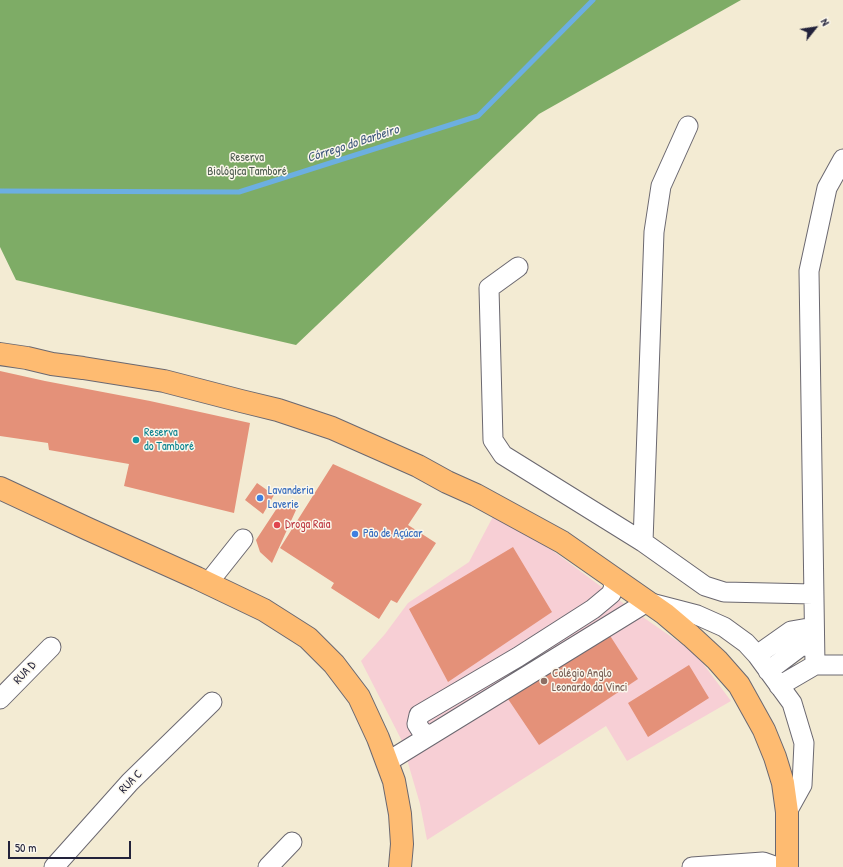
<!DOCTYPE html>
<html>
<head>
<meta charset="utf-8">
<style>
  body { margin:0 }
  #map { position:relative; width:843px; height:867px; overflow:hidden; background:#f3ebd3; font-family:"Patrick Hand",sans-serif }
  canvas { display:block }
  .north { position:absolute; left:795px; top:8px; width:40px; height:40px; -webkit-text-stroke:3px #fbf7ec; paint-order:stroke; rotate:60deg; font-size:11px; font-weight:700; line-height:16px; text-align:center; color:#22223b }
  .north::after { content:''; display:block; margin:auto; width:14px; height:18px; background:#22223b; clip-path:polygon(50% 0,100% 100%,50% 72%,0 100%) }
  .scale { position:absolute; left:8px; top:841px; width:123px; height:18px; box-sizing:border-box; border:2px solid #22223b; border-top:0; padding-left:5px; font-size:12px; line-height:14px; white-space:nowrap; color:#22223b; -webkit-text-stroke:3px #fbf7ec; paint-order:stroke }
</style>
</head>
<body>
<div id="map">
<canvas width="843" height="867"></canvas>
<div class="north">N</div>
<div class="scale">50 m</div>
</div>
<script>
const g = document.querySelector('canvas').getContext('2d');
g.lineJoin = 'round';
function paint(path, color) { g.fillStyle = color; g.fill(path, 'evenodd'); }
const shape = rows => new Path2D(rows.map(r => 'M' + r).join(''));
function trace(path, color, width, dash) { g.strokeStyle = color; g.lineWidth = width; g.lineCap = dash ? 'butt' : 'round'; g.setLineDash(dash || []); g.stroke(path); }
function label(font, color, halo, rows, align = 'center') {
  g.font = font + ' "Patrick Hand",sans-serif'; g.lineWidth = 3; g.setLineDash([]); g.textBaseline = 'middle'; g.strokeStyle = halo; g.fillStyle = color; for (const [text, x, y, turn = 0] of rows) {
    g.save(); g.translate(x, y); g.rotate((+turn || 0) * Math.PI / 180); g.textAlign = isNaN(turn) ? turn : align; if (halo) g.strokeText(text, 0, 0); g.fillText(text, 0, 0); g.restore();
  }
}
paint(shape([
  [497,509,627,606,696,654,731,701,627,761,606,726,427,840,420,804,401,739,361,661,385,634,408,603,469,562]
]), '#f7cfd5');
paint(shape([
  [0,0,741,0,539,114,296,345,16,280,0,247]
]), '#7eac66');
trace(shape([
  [0,191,239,192,478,116,593,0]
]), '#6cafe1', 5);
paint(shape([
  [0,371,45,381,150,401,250,423,234,513,124,486,129,464,49,450,48,443,0,436],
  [333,464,422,504,408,525,436,543,397,603,391,600,379,619,331,588,334,583,280,548],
  [257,483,274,495,263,514,245,500],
  [281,502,296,510,272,563,260,552,256,540],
  [513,547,552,612,448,682,409,609],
  [607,631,638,679,539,745,506,696],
  [689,665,709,698,648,737,628,703]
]), '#e49179');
const minor = shape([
  [518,267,489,288,493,440,503,455,643,542,705,586,724,592,813,594],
  [643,542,654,232,661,186,688,126],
  [208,583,243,539],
  [757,655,792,703,804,743,802,785,787,812],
  [815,665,809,271,827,188,843,159],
  [768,671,800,647,814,644],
  [779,686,815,665,843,665],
  [0,699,51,647],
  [430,735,422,732,417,724,419,715,518,657,593,609,611,594,614,587,612,578],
  [387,762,647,602,697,615,724,627,746,643,757,655,791,631,814,627],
  [54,867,130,782,212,702],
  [268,867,292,842],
  [692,867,763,862,777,867]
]);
const major = shape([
  [0,354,27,358,52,364,83,368,164,381,241,401,278,410,332,428,418,466,447,482,476,495,562,542,665,614,691,636,717,660,739,685,764,730,775,757,783,783,787,812,787,867],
  [0,488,88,529,197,578,264,610,308,638,334,664,359,697,378,738,394,781,400,814,402,844,400,867]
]);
trace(minor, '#6b6870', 21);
trace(major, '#6b6870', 24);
trace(minor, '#fff', 19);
trace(major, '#febb71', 22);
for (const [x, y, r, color] of [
  [136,440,4,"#0f9aa8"],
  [260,498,4,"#3f7fe0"],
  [277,525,4,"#e0444e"],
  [355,534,4,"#3f7fe0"],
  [544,681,4,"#8d6e63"]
]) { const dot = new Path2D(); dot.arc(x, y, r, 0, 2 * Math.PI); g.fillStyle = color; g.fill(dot); trace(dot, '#fbf7ec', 1.5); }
label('12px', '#4d5c4f', '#fbf7ec', [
  ["Reserva",247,158],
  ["Biológica Tamboré",247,172]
]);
label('12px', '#0d838f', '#fbf7ec', [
  ["Reserva",144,433],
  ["do Tamboré",144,447]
], 'left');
label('12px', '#366cbe', '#fbf7ec', [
  ["Lavanderia",268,491],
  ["Laverie",268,505],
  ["Pão de Açúcar",363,534]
], 'left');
label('12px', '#be3a42', '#fbf7ec', [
  ["Droga Raia",285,525]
], 'left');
label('12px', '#22223b', '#fbf7ec', [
  ["RUA D",25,673,-46],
  ["RUA C",131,782,-46]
]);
label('12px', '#785e54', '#fbf7ec', [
  ["Colégio Anglo",552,674],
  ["Leonardo da Vinci",552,688]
], 'left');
label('italic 13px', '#405a7d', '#fbf7ec', [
  ["Córrego do Barbeiro",353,144,-18]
]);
</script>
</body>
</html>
